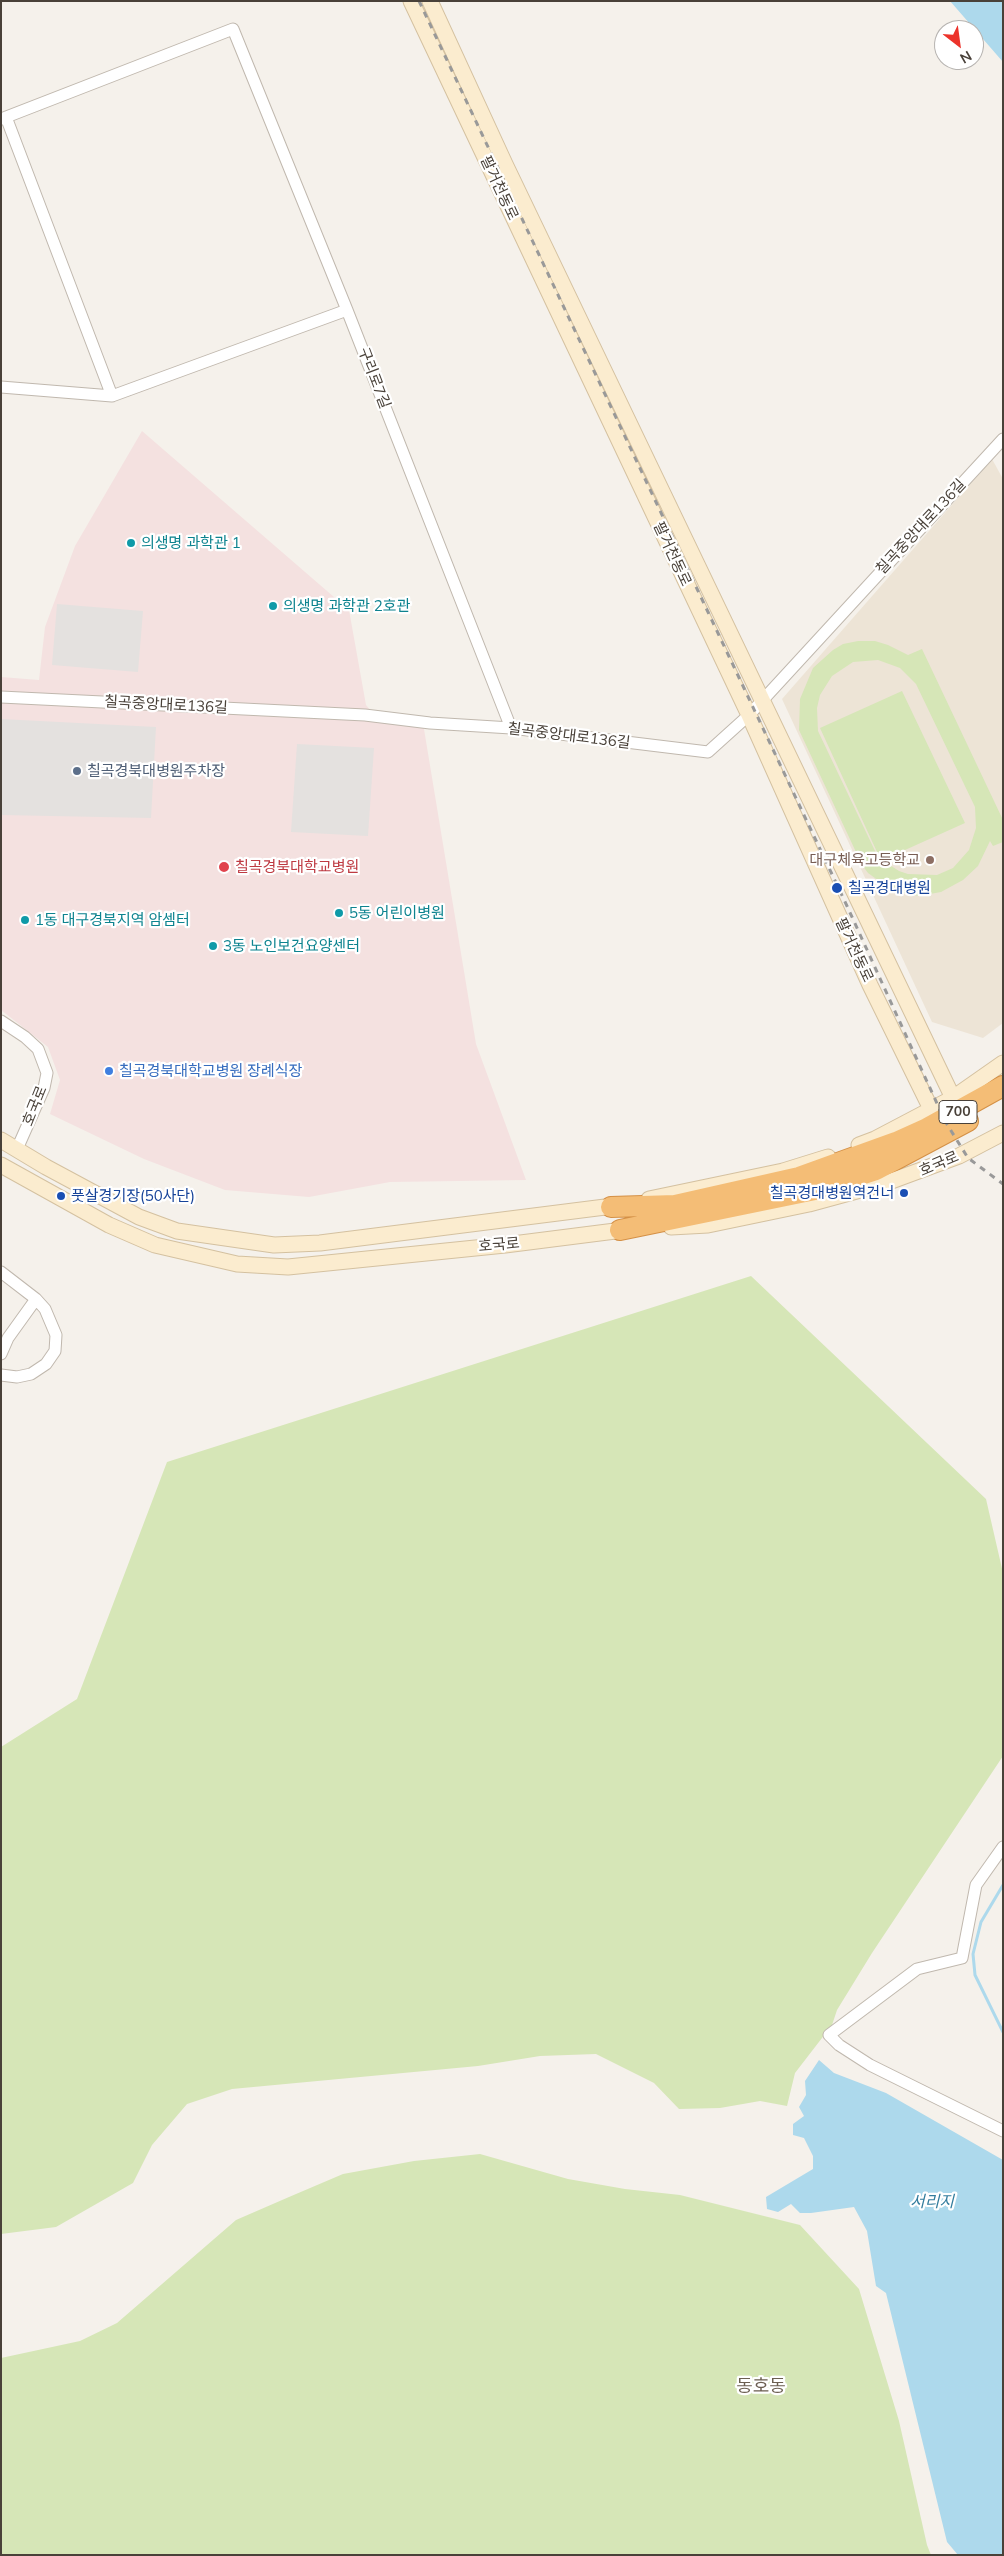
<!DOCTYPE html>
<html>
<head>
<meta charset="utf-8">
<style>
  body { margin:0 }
  #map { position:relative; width:1004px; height:2556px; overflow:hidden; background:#f5f1eb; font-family:Mulish,sans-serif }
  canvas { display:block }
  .frame { position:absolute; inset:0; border:2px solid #494139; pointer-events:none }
  .north { position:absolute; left:934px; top:20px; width:50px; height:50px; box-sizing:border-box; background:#fff; border:1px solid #b6b3b0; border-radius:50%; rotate:150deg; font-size:14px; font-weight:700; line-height:20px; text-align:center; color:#494139 }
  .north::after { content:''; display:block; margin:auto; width:18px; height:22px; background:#ec332b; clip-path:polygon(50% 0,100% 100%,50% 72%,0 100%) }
</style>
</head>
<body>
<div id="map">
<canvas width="1004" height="2556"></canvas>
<div class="frame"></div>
<div class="north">N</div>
</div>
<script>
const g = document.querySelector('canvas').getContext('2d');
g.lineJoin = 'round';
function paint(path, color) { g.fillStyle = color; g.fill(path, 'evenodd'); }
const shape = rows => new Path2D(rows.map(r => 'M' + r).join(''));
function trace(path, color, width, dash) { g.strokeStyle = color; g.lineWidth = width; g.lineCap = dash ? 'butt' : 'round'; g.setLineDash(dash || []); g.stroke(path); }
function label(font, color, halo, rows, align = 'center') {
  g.font = font + ' Mulish,"Noto Sans KR",sans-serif'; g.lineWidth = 4.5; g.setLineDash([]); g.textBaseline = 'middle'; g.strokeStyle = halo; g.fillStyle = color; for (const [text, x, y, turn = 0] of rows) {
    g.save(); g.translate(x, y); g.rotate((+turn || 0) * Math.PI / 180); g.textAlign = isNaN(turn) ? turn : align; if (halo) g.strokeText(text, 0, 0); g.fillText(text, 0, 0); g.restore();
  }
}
paint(shape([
  [992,459,1003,479,1003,1023,983,1038,932,1022,782,699]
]), '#ede4d6');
paint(shape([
  [142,431,349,610,366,705,371,711,423,723,476,1044,526,1180,390,1182,309,1197,225,1190,144,1159,50,1114,60,1080,48,1047,1,1010,1,677,39,680,45,627,75,546]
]), '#f4e1e0');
paint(shape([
  [858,641,875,641,888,645,908,655,922,649,1003,820,1003,842,993,846,990,841,978,866,963,880,941,892,919,896,907,894,886,886,868,873,862,865,799,730,800,699,813,668,833,650,843,644],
  [878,660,900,668,916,684,975,807,976,828,969,850,953,868,937,875,908,874,899,871,882,860,876,853,818,731,817,708,820,695,832,676,853,662],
  [902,691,965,823,885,859,877,852,820,728],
  [751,1276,986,1499,1003,1573,1003,1756,872,1953,837,2010,832,2025,795,2073,787,2106,760,2101,720,2108,679,2109,654,2083,596,2054,540,2056,478,2066,232,2089,187,2104,152,2145,133,2183,56,2227,1,2234,1,1747,77,1699,167,1462],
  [480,2154,568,2179,625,2189,680,2195,800,2225,859,2289,899,2421,927,2545,931,2555,1,2555,1,2358,80,2341,117,2323,236,2220,289,2197,343,2174,414,2161]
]), '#d6e6b7');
paint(shape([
  [57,604,143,611,138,672,52,665],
  [1,719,156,727,151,818,1,815],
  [297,744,374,748,368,836,291,832]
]), '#e4e1df');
paint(shape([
  [950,1,1003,1,1003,62],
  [819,2060,834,2073,886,2093,1003,2160,1003,2555,958,2555,947,2542,886,2293,876,2286,867,2231,854,2207,811,2213,800,2213,791,2204,778,2212,767,2209,766,2197,813,2169,813,2156,804,2138,793,2135,793,2124,804,2116,799,2107,806,2095,805,2081]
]), '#add9ec');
trace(shape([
  [1003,1885,981,1922,973,1954,975,1975,1003,2032]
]), '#add9ec', 3);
const street = shape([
  [6,117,112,396,347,310],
  [1,119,233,29,347,310,511,728],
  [1,387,112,396],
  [1,697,365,715,430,723,511,728,708,752,749,715,1003,439],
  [1,1021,25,1037,38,1049,47,1073,44,1088,17,1149],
  [1,1272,36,1299,45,1309,56,1335,55,1351,46,1364,31,1374,17,1377,1,1375],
  [1,1354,8,1338,36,1299],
  [1003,1847,976,1885,962,1958,917,1969,829,2035,839,2045,870,2065,1003,2131]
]);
const secondary = shape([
  [411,1,749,715,870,985,931,1109],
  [430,1,505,164,953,1098],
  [1,1140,46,1167,139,1217,177,1231,274,1245,320,1243,621,1205],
  [859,1145,875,1139,953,1098,1003,1063],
  [1,1165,109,1225,155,1245,237,1264,288,1267,505,1245,631,1229],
  [649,1199,783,1171,828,1157],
  [671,1227,708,1225,809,1204,886,1183,959,1156,1003,1133]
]);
const highway = shape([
  [611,1207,675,1205,799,1177,896,1142,927,1128,1003,1086],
  [620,1230,815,1190,876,1170,968,1121]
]);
trace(street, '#c0b8ae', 13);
trace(secondary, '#d4c1a0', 17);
trace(highway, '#d49046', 22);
trace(street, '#fff', 11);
trace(secondary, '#fbeccf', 15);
trace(highway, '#f4bd76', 20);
trace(shape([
  [419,1,847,906,945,1121,968,1158,1003,1184]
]), '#999', 3, [6, 6]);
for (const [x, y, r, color] of [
  [131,543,5,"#0f9aa8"],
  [273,606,5,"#0f9aa8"],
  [77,771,5,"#5c6f8a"],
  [930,860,5,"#8d6e63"],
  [224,867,6,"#e0444e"],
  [837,888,6,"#1a4fb4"],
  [339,913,5,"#0f9aa8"],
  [25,920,5,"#0f9aa8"],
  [213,946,5,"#0f9aa8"],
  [109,1071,5,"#3f7fe0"],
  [904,1193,5,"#1a4fb4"],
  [61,1196,5,"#1a4fb4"]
]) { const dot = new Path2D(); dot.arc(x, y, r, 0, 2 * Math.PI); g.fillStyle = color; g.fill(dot); trace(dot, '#fff', 2); }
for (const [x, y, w] of [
  [958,1112,38]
]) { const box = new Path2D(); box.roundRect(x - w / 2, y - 11.5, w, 23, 4); g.fillStyle = '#fff'; g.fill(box); trace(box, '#494139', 1); }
label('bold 14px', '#494139', null, [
  ["700",958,1112]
]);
label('15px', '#494139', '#fff', [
  ["팔거천동로",499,188,65],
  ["구리로7길",374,378,69],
  ["칠곡중앙대로136길",921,527,-47],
  ["팔거천동로",672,554,65],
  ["칠곡중앙대로136길",166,705,3],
  ["칠곡중앙대로136길",569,736,7],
  ["팔거천동로",854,950,65],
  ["호국로",35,1106,-68],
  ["호국로",939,1164,-23],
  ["호국로",499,1245,-5]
]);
label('15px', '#0d838f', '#fff', [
  ["의생명 과학관 1",141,543],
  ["의생명 과학관 2호관",283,606],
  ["5동 어린이병원",349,913],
  ["1동 대구경북지역 암셈터",35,920],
  ["3동 노인보건요양센터",223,946]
], 'left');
label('15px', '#4e5e75', '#fff', [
  ["칠곡경북대병원주차장",87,771]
], 'left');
label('15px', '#785e54', '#fff', [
  ["대구체육고등학교",920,860]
], 'right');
label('15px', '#be3a42', '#fff', [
  ["칠곡경북대학교병원",235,867]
], 'left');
label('15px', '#164399', '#fff', [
  ["칠곡경대병원",848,888],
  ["칠곡경대병원역건너",894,1193,"right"],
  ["풋살경기장(50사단)",71,1196]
], 'left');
label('15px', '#366cbe', '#fff', [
  ["칠곡경북대학교병원 장례식장",119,1071]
], 'left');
label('italic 16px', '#347d9e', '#fff', [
  ["서리지",932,2202]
]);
label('18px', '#6b5e51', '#fff', [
  ["동호동",761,2387]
]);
</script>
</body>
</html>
